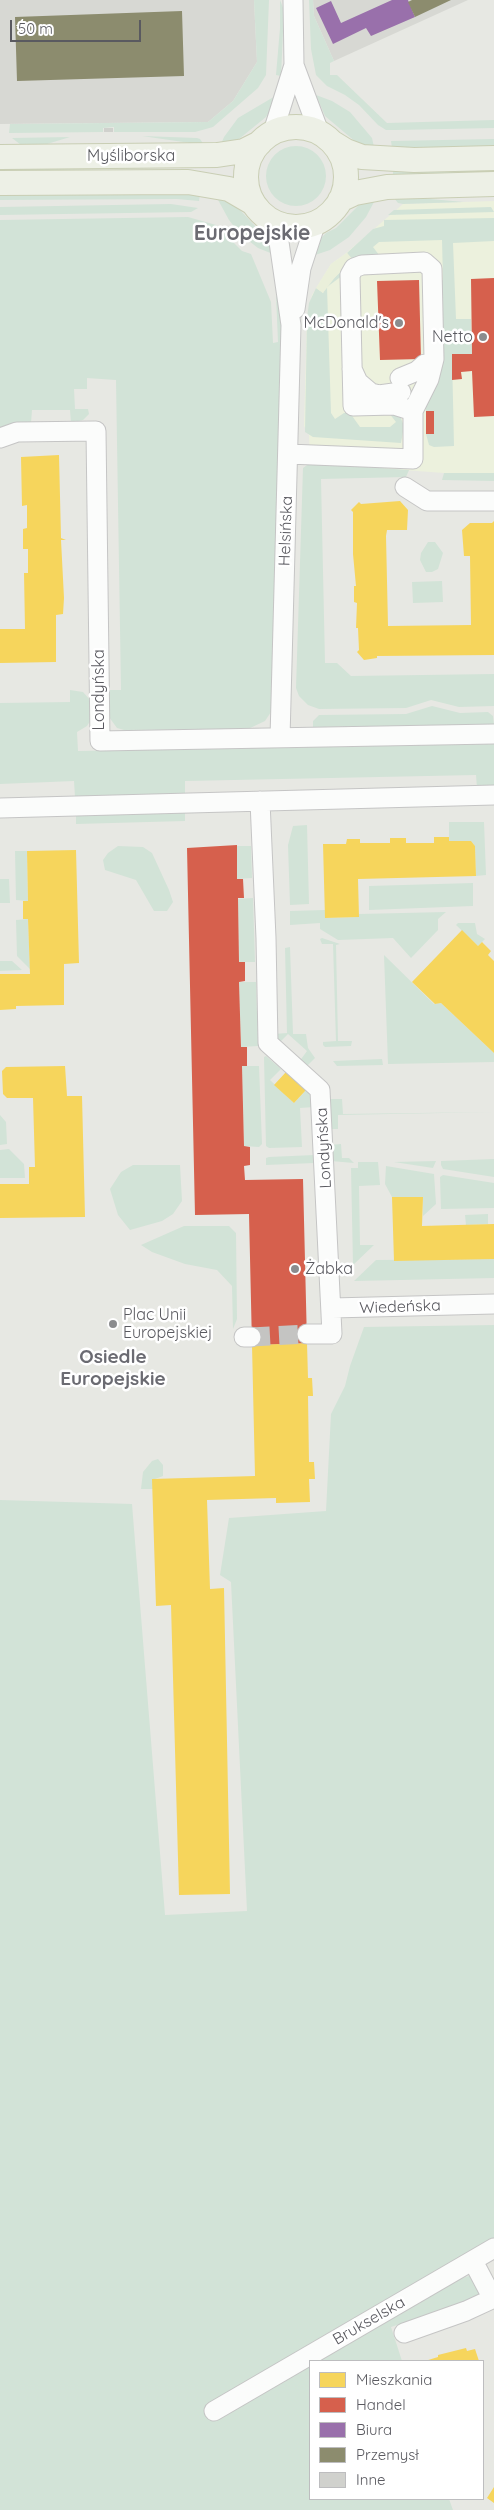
<!DOCTYPE html>
<html>
<head>
<meta charset="utf-8">
<style>
  body { margin:0 }
  #map { position:relative; width:494px; height:2510px; overflow:hidden; background:#e7e8e3; font-family:Quicksand,sans-serif }
  canvas { display:block }
  .legend { position:absolute; left:309px; top:2360px; width:175px; height:140px; box-sizing:border-box; background:#fff; border:1px solid #bdbdbf; margin:0; padding:6px 9px; list-style:none; font-size:15px; color:#5a5a60 }
  .legend li { display:flex; align-items:center; gap:10px; height:25px }
  .legend b { width:25px; border:1px solid #bdbdbf }
  .scale { position:absolute; left:10px; top:20px; width:131px; height:22px; box-sizing:border-box; border:2px solid #5a5a60; border-top:0; padding-left:6px; font-size:15px; line-height:18px; white-space:nowrap; color:#5a5a60; -webkit-text-stroke:4px #fff; paint-order:stroke }
</style>
</head>
<body>
<div id="map">
<canvas width="494" height="2510"></canvas>
<ul class="legend">
<li><b style="height:14px;background:#f6d55c"></b>Mieszkania</li>
<li><b style="height:14px;background:#d6604d"></b>Handel</li>
<li><b style="height:14px;background:#9970ab"></b>Biura</li>
<li><b style="height:14px;background:#8c8c6e"></b>Przemysł</li>
<li><b style="height:14px;background:#d0d1cd"></b>Inne</li>
</ul>
<div class="scale">50 m</div>
</div>
<script>
const g = document.querySelector('canvas').getContext('2d');
g.lineJoin = 'round';
function paint(path, color) { g.fillStyle = color; g.fill(path, 'evenodd'); }
const shape = rows => new Path2D(rows.map(r => 'M' + r).join(''));
function trace(path, color, width, dash) { g.strokeStyle = color; g.lineWidth = width; g.lineCap = dash ? 'butt' : 'round'; g.setLineDash(dash || []); g.stroke(path); }
function label(font, color, halo, rows, align = 'center') {
  g.font = font + ' Quicksand,sans-serif'; g.lineWidth = 5; g.setLineDash([]); g.textBaseline = 'middle'; g.strokeStyle = halo; g.fillStyle = color; for (const [text, x, y, turn = 0] of rows) {
    g.save(); g.translate(x, y); g.rotate((+turn || 0) * Math.PI / 180); g.textAlign = isNaN(turn) ? turn : align; if (halo) g.strokeText(text, 0, 0); g.fillText(text, 0, 0); g.restore();
  }
}
paint(shape([
  [494,201,494,473,444,473,310,463,309,435,304,426,307,318,312,295,331,264,345,254,403,204]
]), '#ecf1dd');
paint(shape([
  [0,0,254,0,257,62,233,101,208,122,0,124],
  [313,0,468,0,334,61,314,16]
]), '#d7d8d3');
paint(shape([
  [254,0,269,0,266,75,258,88,213,127,195,132,114,132,114,127,103,128,103,132,9,133,10,124,208,122,233,101,257,62],
  [280,0,284,10,281,76,276,75,280,28],
  [309,0,313,0,314,16,334,61,330,63,330,75,337,75,387,123,494,120,494,128,396,130,386,130,378,125,359,105,345,95,327,86,316,75,311,49],
  [277,95,274,104,266,117,239,139,221,144,224,137,238,118],
  [316,95,332,101,350,112,372,138,374,147,357,143,325,116],
  [142,136,197,138,200,139,204,145],
  [70,137,47,144,21,145,12,138],
  [494,139,494,146,409,149,392,148,391,141],
  '266 176a30 30 0 1 1 60 0a30 30 0 1 1-60 0Z',
  [202,167,0,171,0,168],
  [494,168,494,172,393,175,393,171],
  [160,192,200,194,199,201,177,199,0,200,0,195],
  [408,197,464,202,403,204,398,203,394,198],
  [217,198,234,204,241,211,269,241,273,254,258,248,240,234,229,220],
  [375,200,366,217,349,237,330,250,312,256,320,239,326,233,336,228,360,204],
  [171,204,198,208,191,212,0,215,0,207],
  [491,207,494,212,388,215,394,210],
  [188,217,216,225,242,251,251,254,271,302,273,343,278,342,276,295,280,305,282,343,271,712,265,721,248,729,124,730,117,728,109,717,108,690,121,690,116,380,87,378,87,389,74,389,75,409,88,409,89,414,83,420,71,423,70,410,32,410,31,423,14,423,0,430,0,220],
  [494,218,494,241,453,243,456,319,471,319,472,354,452,355,454,446,434,447,429,445,426,434,434,433,434,411,426,411,425,393,438,280,443,280,442,240,379,242,373,247,379,255,343,275,327,287,331,413,335,419,344,413,350,413,360,427,390,427,396,422,389,413,400,416,404,426,401,443,313,437,305,432,307,318,309,303,316,288,323,293,326,286,353,260,347,253,373,229,384,226,384,220],
  [310,463,409,470,406,477,321,479,325,663,337,663,351,676,494,674,494,706,459,707,431,700,406,708,319,709,308,705,299,696,296,688,303,468],
  [444,473,494,473,494,481,442,480],
  [428,542,435,542,443,553,438,569,432,572,426,572,420,560,421,553],
  [442,581,443,602,413,603,412,582],
  [70,690,83,692,91,701,92,718,87,726,77,732,78,751,494,744,494,788,477,788,476,775,185,781,185,795,75,797,74,781,0,784,0,703,70,702],
  [432,706,460,713,488,712,493,716,494,725,313,727,313,721,319,715,406,714],
  [185,808,185,821,76,824,76,810],
  [449,822,484,822,486,875,476,876,475,846,471,841,449,841],
  [307,825,309,904,290,905,288,845,293,826],
  [118,846,143,847,152,853,169,890,173,902,167,911,154,911,136,880,105,870,103,860,108,853],
  [237,846,251,846,252,878,237,879],
  [15,851,27,851,28,901,16,900],
  [0,879,9,879,10,903,0,903],
  [473,883,473,906,369,910,369,886],
  [253,898,255,962,239,962,238,899],
  [325,910,325,918,358,917,359,914,446,912,438,919,438,930,411,958,393,938,338,940,320,929,320,923,290,925,290,911],
  [28,919,30,969,17,956,16,920],
  [458,923,475,923,477,934,485,939,478,946,456,925],
  [322,938,340,944,336,945,338,1041,352,1041,351,1046,325,1047,323,1045,323,1042,336,1041,333,944,322,944,320,939],
  [290,947,293,1034,306,1034,308,1048,315,1058,307,1066,299,1062,307,1051,288,1034,278,1044,274,1034,287,1033,285,948],
  [384,955,434,1004,441,1003,494,1053,494,1062,388,1064],
  [0,961,12,961,22,970,0,971],
  [239,982,256,982,258,1046,241,1047],
  [266,1056,281,1069,270,1080,294,1103,308,1088,314,1093,314,1107,300,1108,302,1147,269,1148,266,1146,264,1057],
  [382,1059,383,1065,337,1066,333,1061],
  [242,1066,259,1066,262,1144,259,1147,244,1146],
  [329,1099,342,1099,343,1114,494,1112,338,1115,338,1129,330,1129],
  [0,1115,6,1122,7,1144,0,1145],
  [341,1144,342,1158,349,1158,354,1163,331,1161,330,1145],
  [9,1149,24,1164,25,1178,0,1178,0,1150],
  [315,1155,314,1163,266,1165,266,1158,269,1157],
  [494,1159,494,1177,443,1169,441,1165,441,1161],
  [436,1161,433,1168,394,1162],
  [358,1162,378,1162,380,1185,359,1186,360,1245,374,1245,353,1265,351,1168,358,1168],
  [133,1165,180,1165,182,1201,173,1214,162,1221,130,1230,118,1215,110,1189,121,1172],
  [386,1166,434,1174,436,1204,423,1216,423,1197,392,1197,385,1184],
  [443,1175,494,1183,494,1208,441,1209,440,1177],
  [488,1214,488,1224,466,1225,465,1215],
  [184,1226,229,1226,236,1233,237,1319,233,1329,232,1286,217,1270,185,1264,152,1252,141,1245],
  [494,1259,494,1278,354,1281,376,1260],
  [494,1325,494,2238,291,2356,455,2280,469,2276,476,2277,481,2291,475,2299,391,2327,402,2361,310,2361,310,2499,449,2499,453,2510,0,2510,0,1500,132,1504,165,1915,247,1911,231,1582,220,1575,229,1518,326,1511,331,1414,345,1386,350,1366,364,1327],
  [158,1459,163,1465,163,1476,155,1479,154,1489,141,1489,143,1472,152,1461]
]), '#d2e3d7');
paint(shape([
  [347,253,353,260,336,276,323,293,316,288,331,264]
]), '#eaefda');
paint(shape([
  [59,455,61,538,66,540,61,540,64,598,63,614,56,615,56,662,0,663,0,629,25,629,24,573,28,573,28,549,23,549,23,529,27,528,27,505,22,506,21,457],
  [400,501,408,510,407,530,387,530,386,536,388,626,471,625,470,556,464,556,462,530,470,523,492,523,494,521,494,655,377,656,377,658,364,660,357,652,359,650,358,628,356,628,357,603,354,602,354,586,356,586,353,554,353,512,351,510,359,502,361,504],
  [434,837,449,837,449,841,471,841,475,846,476,876,358,879,359,917,325,918,323,844,346,844,347,839,360,839,360,843,390,843,390,838,406,838,406,843,434,843],
  [76,850,79,963,64,964,64,1005,16,1006,16,1009,0,1010,0,974,30,974,28,919,23,919,23,901,28,901,27,851],
  [462,930,478,946,482,942,491,951,488,955,494,961,494,1053,441,1003,435,1004,412,982],
  [65,1066,67,1096,82,1096,85,1217,0,1218,0,1184,29,1184,29,1167,35,1167,33,1098,7,1098,3,1094,2,1071,6,1067],
  [286,1072,306,1090,294,1103,274,1085],
  [392,1197,423,1197,422,1226,494,1224,494,1259,394,1261],
  [307,1343,308,1378,312,1378,313,1396,308,1396,309,1462,314,1462,315,1479,309,1479,310,1502,276,1503,276,1498,207,1500,210,1589,224,1588,230,1894,179,1895,171,1605,156,1606,152,1479,255,1476,252,1345],
  [466,2348,467,2351,475,2349,479,2361,425,2361,438,2357,438,2355],
  [494,2487,494,2503,487,2498]
]), '#f6d55c');
paint(shape([
  [494,278,494,416,474,417,472,371,461,372,462,379,452,380,452,354,472,354,471,279],
  [419,280,421,359,380,360,377,281],
  [426,411,434,411,434,434,426,434],
  [237,845,237,879,243,879,244,898,238,898,239,962,245,962,245,981,239,982,241,1047,247,1047,247,1066,242,1066,244,1146,250,1147,250,1165,244,1166,245,1180,303,1179,307,1343,252,1345,249,1214,195,1215,187,848]
]), '#d6604d');
paint(shape([
  [392,0,408,0,415,17,371,36,366,28,333,44,316,8,331,1,341,23]
]), '#9970ab');
paint(shape([
  [412,0,451,0,415,17,408,2],
  [182,11,184,76,17,81,15,17]
]), '#8c8c6e');
paint(shape([
  [104,128,113,128,113,132,104,132]
]), '#d0d1cd');
trace(shape([
  [251,1337,307,1334]
]), '#c4c4c2', 19, [19, 9]);
const minor = shape([
  [294,65,319,132],
  [273,132,294,65,293,0],
  [271,221,279,242,291,325,280,738],
  [295,309,301,268,316,222],
  [352,369,358,382,371,393,379,395,401,392],
  [400,378,417,371,425,364],
  [0,438,17,432,96,431,100,741,494,734],
  [288,454,413,459,413,411,429,379,434,359,432,269,424,262,362,265,354,268,350,275,353,406,394,405,413,411],
  [405,487,427,501,494,501],
  [260,801,266,938,268,1043,320,1090,332,1334,307,1334],
  [0,808,494,795],
  [332,1308,494,1304],
  [244,1337,251,1337],
  [473,2261,493,2299],
  [404,2333,466,2311,494,2298],
  [214,2411,494,2248]
]);
const major = shape([
  '246 177a50 50 0 1 1 100 0a50 50 0 1 1-100 0Z',
  [333,143,346,151,362,157,414,160,494,158],
  [0,157,217,155,244,151,260,143],
  [0,183,188,182,229,189,253,203],
  [340,200,355,193,387,187,494,184]
]);
trace(minor, '#c5c5c5', 21);
trace(major, '#c9ceb4', 26);
trace(minor, '#fbfcfb', 19);
trace(major, '#edf0e6', 24);
for (const [x, y, r, color] of [
  [399,323,5,"#8b8c8e"],
  [483,337,5,"#8b8c8e"],
  [295,1269,5,"#8b8c8e"],
  [113,1324,5,"#8b8c8e"]
]) { const dot = new Path2D(); dot.arc(x, y, r, 0, 2 * Math.PI); g.fillStyle = color; g.fill(dot); trace(dot, '#fff', 2); }
label('16px', '#5a5a60', '#fff', [
  ["Myśliborska",131,156],
  ["Helsińska",286,531,-88],
  ["Londyńska",99,690,-90],
  ["Londyńska",324,1148,-93],
  ["Wiedeńska",400,1307,-2],
  ["Brukselska",369,2321,-30]
]);
label('16px', '#5a5a60', '#fff', [
  ["McDonald's",389,323],
  ["Netto",473,337],
  ["Żabka",305,1269,"left"],
  ["Plac Unii",123,1315,"left"],
  ["Europejskiej",123,1333,"left"]
], 'right');
label('bold 19px', '#6b6b72', '#fff', [
  ["Osiedle",113,1357],
  ["Europejskie",113,1379]
]);
label('bold 21px', '#6b6b72', '#fff', [
  ["Europejskie",252,234]
]);
</script>
</body>
</html>
